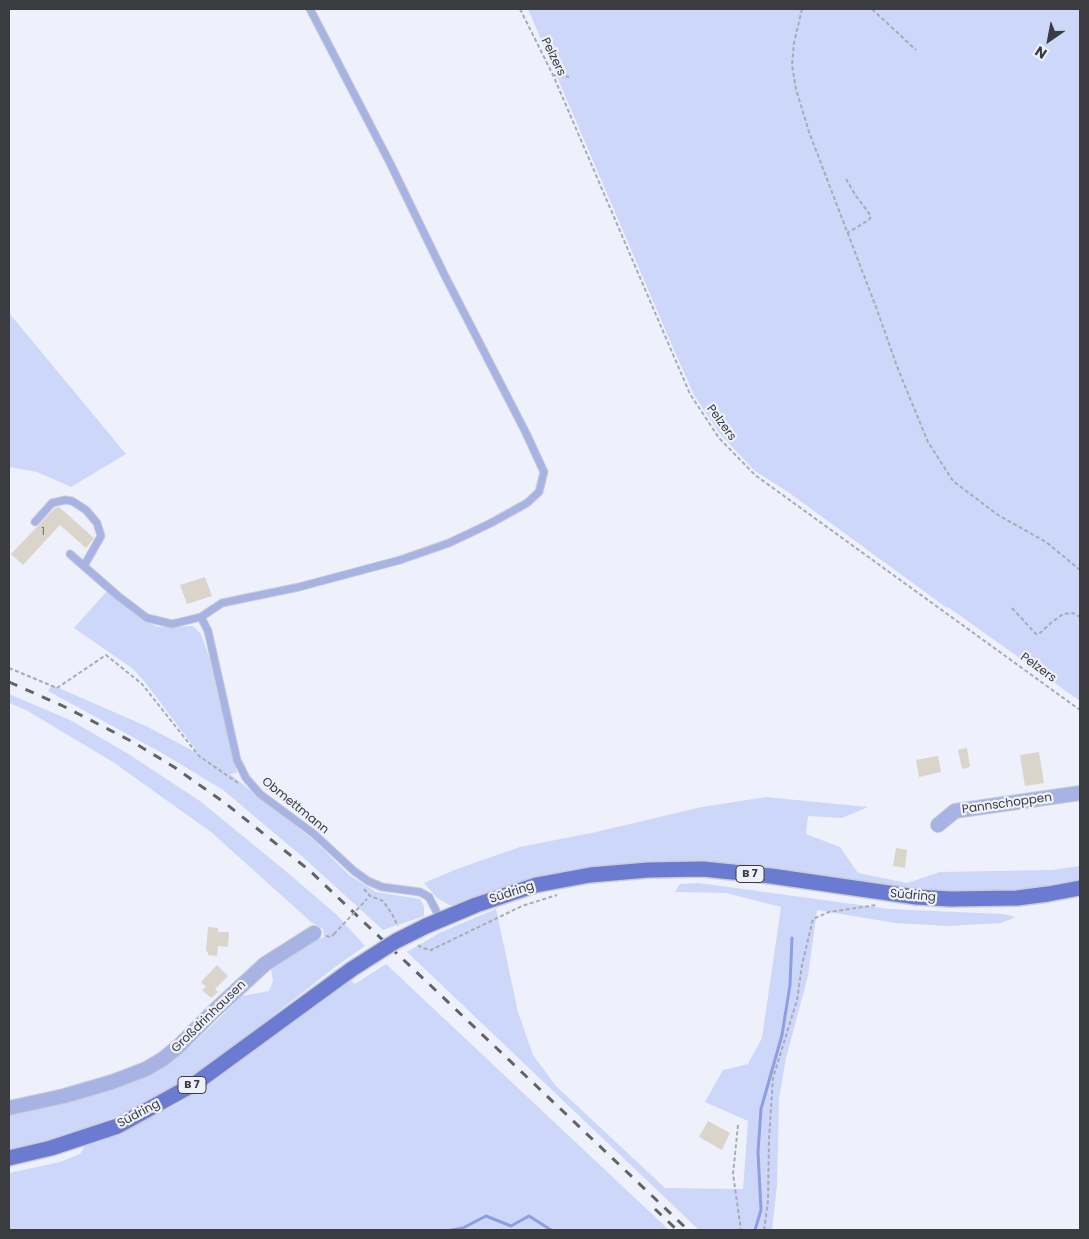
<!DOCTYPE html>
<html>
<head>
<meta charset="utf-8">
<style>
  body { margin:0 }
  #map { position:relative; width:1089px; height:1239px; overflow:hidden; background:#eef1fc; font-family:Poppins,sans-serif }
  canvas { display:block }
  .frame { position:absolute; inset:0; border:10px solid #3b3c40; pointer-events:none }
  .north { position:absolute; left:1024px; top:15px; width:50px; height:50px; -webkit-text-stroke:4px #eef1fc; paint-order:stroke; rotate:213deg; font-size:14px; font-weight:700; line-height:20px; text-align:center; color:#3b3c40 }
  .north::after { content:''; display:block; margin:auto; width:18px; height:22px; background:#3b3c40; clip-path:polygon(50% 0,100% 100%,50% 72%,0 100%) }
</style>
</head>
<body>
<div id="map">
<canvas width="1089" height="1239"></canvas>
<div class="frame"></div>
<div class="north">N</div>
</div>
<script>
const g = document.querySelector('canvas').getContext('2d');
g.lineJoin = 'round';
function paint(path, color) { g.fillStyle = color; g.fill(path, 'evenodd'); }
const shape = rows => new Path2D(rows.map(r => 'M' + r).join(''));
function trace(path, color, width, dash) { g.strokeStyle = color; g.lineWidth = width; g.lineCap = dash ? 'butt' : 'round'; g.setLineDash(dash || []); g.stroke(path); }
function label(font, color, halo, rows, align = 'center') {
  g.font = font + ' Poppins,sans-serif'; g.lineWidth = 4.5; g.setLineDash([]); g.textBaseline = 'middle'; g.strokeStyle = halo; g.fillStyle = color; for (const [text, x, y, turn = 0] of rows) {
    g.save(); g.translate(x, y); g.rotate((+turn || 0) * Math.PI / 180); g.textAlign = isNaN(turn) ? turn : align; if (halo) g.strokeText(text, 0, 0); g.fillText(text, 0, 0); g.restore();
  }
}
paint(shape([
  [528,9,1080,9,1080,701,948,607,947,608,788,492,755,471,720,434,694,395,674,350],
  [9,313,126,454,71,487,37,472,9,467],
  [107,591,140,618,151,624,158,627,193,626,201,634,209,657,237,773,230,774,316,842,349,875,376,892,420,899,424,906,424,916,383,930,304,858,223,790,162,753,48,691,52,685,146,726,199,754,145,682,133,669,74,628],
  [9,694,70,720,127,753,200,801,282,868,337,915,365,946,334,968,203,1070,126,1113,50,1142,9,1152,9,1113,45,1107,116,1089,155,1071,191,1046,242,996,269,991,273,981,270,965,301,946,324,937,323,929,311,922,211,832,113,762,26,710,9,703],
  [766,797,868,807,842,818,808,816,806,834,840,847,858,873,907,883,940,872,1052,870,1080,866,1080,882,1006,891,928,891,705,863,497,891,456,905,449,905,437,898,424,883,457,869,520,847,596,832,702,807],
  [699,883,889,909,1003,914,1016,917,1001,923,948,926,895,923,817,910,808,976,786,1058,779,1099,777,1185,772,1230,699,1230,407,952,441,932,496,909,518,1012,533,1055,556,1086,665,1188,743,1189,748,1121,705,1102,723,1070,748,1064,762,1038,781,907,726,893,675,892,680,884],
  [386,964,669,1230,9,1230,9,1173,60,1162,80,1154,85,1145,128,1128,178,1104,225,1072,349,979,355,984]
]), '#cdd7f9');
trace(shape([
  [452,1230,463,1228,486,1216,511,1226,529,1216,551,1230],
  [755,1230,761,1210,758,1152,761,1109,782,1035,790,985,792,938]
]), '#8f9ede', 3);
paint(shape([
  [59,507,94,538,91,542,86,548,60,525,23,565,11,554,55,508],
  [205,577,212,596,187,604,180,585],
  [967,748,970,767,962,769,958,750],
  [1039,752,1044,783,1025,786,1020,755],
  [938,756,941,772,919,777,916,760],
  [896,848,907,850,905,868,893,866],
  [208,927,218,928,218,932,229,932,228,947,218,946,217,956,208,955,208,952,206,951],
  [217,965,228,976,215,989,218,992,211,998,202,990,206,987,201,982],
  [708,1121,730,1133,722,1150,699,1137]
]), '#dad4ca');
const lane = shape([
  [35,522,52,503,65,500,72,501,86,510,97,523,101,536,84,566],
  [70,554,118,596,147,618,172,624,201,617,222,603,299,587,400,560,449,543,491,523,527,503,539,492,544,472,526,433,444,274,390,163,310,9],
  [201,617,208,631,237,760,246,778,260,794,314,834,354,871,368,881,382,887,420,892,429,897,441,920]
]);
const street = shape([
  [938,825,955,811,1080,793],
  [9,1108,64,1096,112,1082,146,1069,163,1059,180,1045,214,1011,265,964,314,933]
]);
const primary = shape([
  [426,926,476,905,536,885,590,875,648,870,703,869,771,876,916,897,951,899,1017,898,1048,894,1080,888],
  [9,1158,51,1148,118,1126,196,1083,352,969]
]);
trace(lane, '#cacdd6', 9);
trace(street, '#cacdd6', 16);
trace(primary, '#cacdd6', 18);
trace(shape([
  [520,9,553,75,690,394,719,438,755,475,1080,710],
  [802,9,794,43,792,65,796,89,809,132,876,307,898,369,928,442,953,481,998,515,1046,542,1080,570],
  [872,9,916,50],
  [553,75,569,77],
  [846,179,856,196,871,216,869,220,847,233],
  [1012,608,1036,634,1039,634,1052,622,1063,614,1073,613,1080,617],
  [9,668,57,688,106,655,142,684,199,756,238,783],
  [364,889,370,896,383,901,392,914,398,926],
  [326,936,331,937,334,934],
  [418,945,422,948,431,950,522,906,557,895],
  [738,1125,733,1174,741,1230],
  [764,1230,768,1201,769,1139,773,1078,797,1000,802,965,813,919,829,912,877,905]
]), '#a9abb4', 2, [4, 2.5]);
trace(lane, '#a7b3e3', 7);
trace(street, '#a7b3e3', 14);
trace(primary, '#6a7bd1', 15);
trace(shape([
  [9,682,63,706,133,742,174,767,225,803,309,870,688,1230],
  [655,1209,677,1230]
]), '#616368', 3, [9, 9]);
const primaryBridge = shape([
  [352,969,396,941,426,926]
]);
trace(primaryBridge, '#cacdd6', 18, []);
trace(shape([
  [334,934,367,899]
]), '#a9abb4', 2, [4, 2.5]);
trace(primaryBridge, '#6a7bd1', 15);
label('10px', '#636262', null, [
  ["1",43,532]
]);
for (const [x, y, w] of [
  [750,874,28],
  [192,1085,28]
]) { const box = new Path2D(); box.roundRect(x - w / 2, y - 8.5, w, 17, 4); g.fillStyle = '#eef1fc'; g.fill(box); trace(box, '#3b3c40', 1); }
label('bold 11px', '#3b3c40', null, [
  ["B 7",750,874],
  ["B 7",192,1085]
]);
label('12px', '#3b3c40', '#eef1fc', [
  ["Pelzers",553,57,64],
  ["Pelzers",721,423,54],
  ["Pelzers",1038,668,36],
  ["Pannschoppen",1007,804,-8],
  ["Obmettmann",295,806,39],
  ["Südring",512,893,-18],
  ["Südring",913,896,5],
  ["Großdrinhausen",209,1017,-44],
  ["Südring",139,1114,-28]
]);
</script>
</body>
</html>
